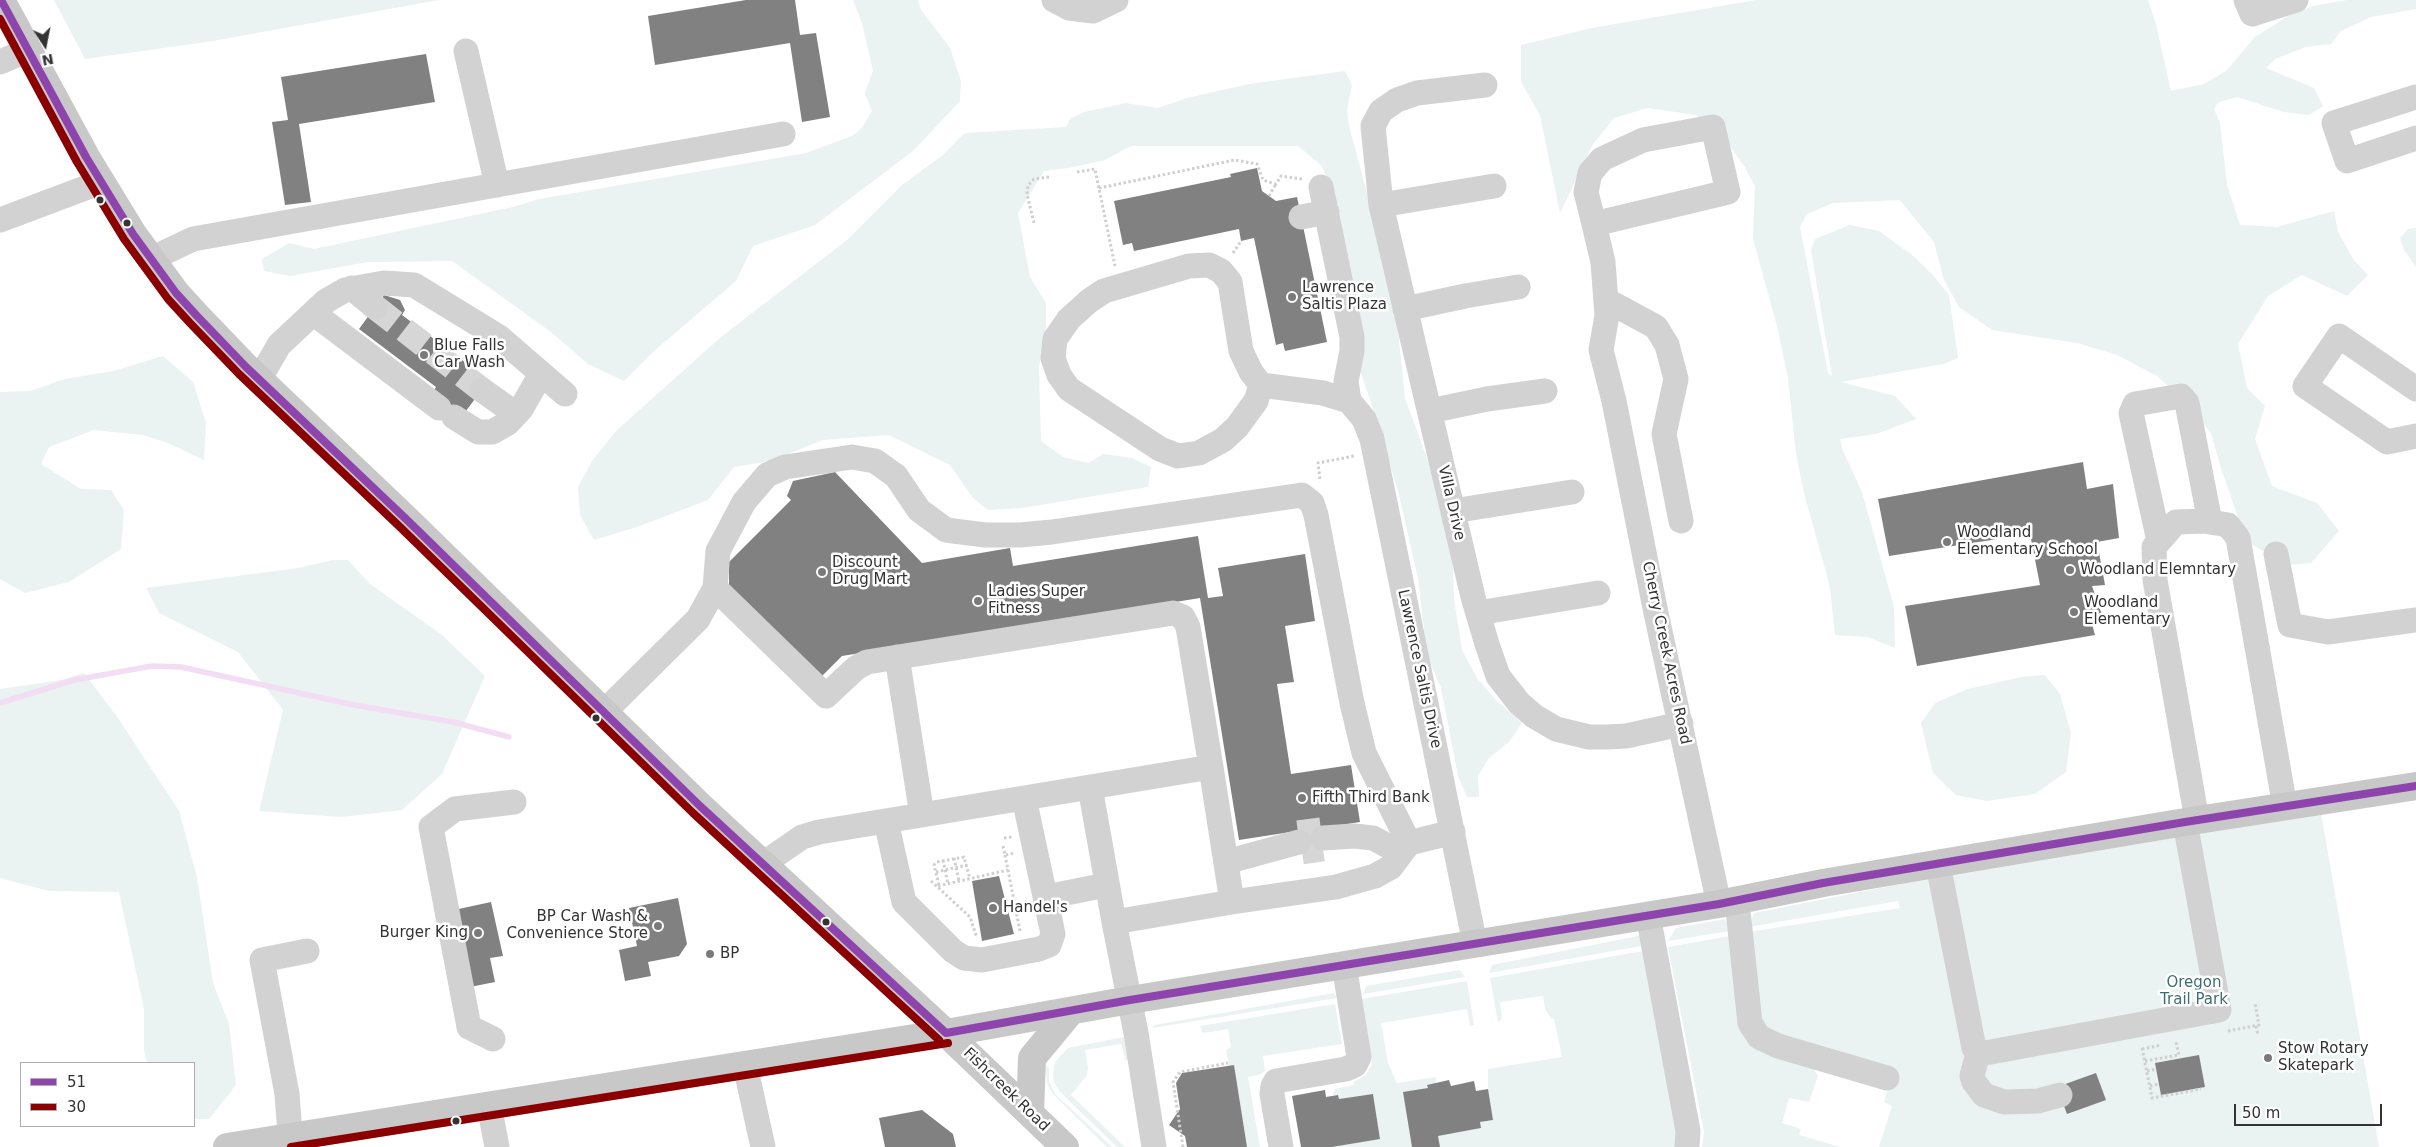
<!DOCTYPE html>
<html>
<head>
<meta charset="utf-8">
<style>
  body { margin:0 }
  #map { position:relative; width:2416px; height:1147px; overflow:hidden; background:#fff; font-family:"DejaVu Sans",sans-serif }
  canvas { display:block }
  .legend { position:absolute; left:20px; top:1062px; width:175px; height:65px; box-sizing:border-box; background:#fff; border:1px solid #adadad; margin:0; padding:6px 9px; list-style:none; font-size:15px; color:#333 }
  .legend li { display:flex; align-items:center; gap:10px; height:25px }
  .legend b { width:25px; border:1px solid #adadad }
  .north { position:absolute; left:20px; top:20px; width:50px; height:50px; -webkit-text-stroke:4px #fff; paint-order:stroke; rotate:169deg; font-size:14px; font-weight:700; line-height:20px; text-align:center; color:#333 }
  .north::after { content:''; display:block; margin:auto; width:18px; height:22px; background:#333; clip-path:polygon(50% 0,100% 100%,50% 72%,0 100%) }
  .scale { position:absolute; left:2234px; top:1104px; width:148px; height:22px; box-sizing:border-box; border:2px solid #333; border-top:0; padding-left:6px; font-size:15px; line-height:18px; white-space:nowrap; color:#333; -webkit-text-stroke:4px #fff; paint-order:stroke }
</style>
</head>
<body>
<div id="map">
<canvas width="2416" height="1147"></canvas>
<ul class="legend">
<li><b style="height:6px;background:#8e44ad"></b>51</li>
<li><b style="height:6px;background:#8b0000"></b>30</li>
</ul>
<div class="north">N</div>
<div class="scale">50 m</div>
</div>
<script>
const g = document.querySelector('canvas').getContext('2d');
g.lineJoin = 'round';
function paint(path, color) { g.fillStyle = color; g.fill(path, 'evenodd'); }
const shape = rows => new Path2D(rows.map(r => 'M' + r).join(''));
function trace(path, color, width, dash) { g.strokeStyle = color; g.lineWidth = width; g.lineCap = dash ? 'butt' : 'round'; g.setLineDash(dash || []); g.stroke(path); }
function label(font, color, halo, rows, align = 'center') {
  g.font = font + ' "DejaVu Sans",sans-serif'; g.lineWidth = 5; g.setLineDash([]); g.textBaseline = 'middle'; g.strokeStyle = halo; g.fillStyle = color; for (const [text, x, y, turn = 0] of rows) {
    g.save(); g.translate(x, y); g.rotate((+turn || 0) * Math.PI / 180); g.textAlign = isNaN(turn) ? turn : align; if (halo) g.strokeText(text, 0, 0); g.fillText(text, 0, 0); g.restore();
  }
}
paint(shape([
  [54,0,439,0,207,42,85,59],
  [853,0,918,0,921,10,950,48,961,81,960,101,913,151,815,225,753,246,736,281,654,351,624,381,588,364,551,332,452,261,368,262,290,276,264,271,262,259,289,243,314,249,513,207,539,199,806,153,852,136,862,128,872,111,865,93,873,71,862,23],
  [1756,0,2148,0,2156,24,2171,91,2204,84,2226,71,2255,37,2288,16,2313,6,2347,0,2416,0,2416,9,2371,17,2341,31,2331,44,2306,47,2275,59,2266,68,2314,88,2323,106,2309,115,2284,112,2237,97,2219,102,2214,109,2220,123,2227,185,2240,225,2277,227,2334,211,2338,232,2354,260,2368,275,2347,296,2302,275,2268,296,2238,344,2247,388,2265,406,2255,439,2272,486,2317,503,2339,531,2311,563,2287,565,2246,541,2221,468,2211,433,2187,403,2157,376,2117,355,2077,343,1992,330,1959,307,1944,280,1934,242,1900,200,1833,203,1807,214,1800,227,1828,373,1832,376,1811,250,1815,239,1850,225,1879,231,1912,255,1931,273,1949,295,1958,358,1943,364,1841,382,1895,396,1916,419,1876,434,1840,439,1843,451,1862,492,1894,607,1895,648,1867,637,1835,635,1830,587,1804,493,1796,454,1788,378,1777,326,1753,239,1755,186,1744,166,1723,136,1696,115,1648,108,1614,118,1593,144,1560,213,1540,115,1521,82,1521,45,1592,28],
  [1345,71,1352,85,1347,111,1349,126,1369,200,1398,330,1405,398,1434,478,1452,549,1454,599,1462,650,1477,678,1496,700,1522,723,1509,742,1489,758,1478,776,1479,797,1467,797,1458,776,1441,688,1427,655,1418,578,1399,495,1376,417,1357,362,1333,194,1322,166,1298,146,1131,146,1105,160,1069,168,1044,171,1018,213,1030,277,1046,303,1046,328,1039,367,1041,441,1063,457,1088,463,1103,454,1132,458,1151,467,1148,487,1023,508,988,510,973,498,950,465,889,435,823,440,770,461,734,467,708,500,637,527,594,540,580,515,578,487,592,461,616,431,721,337,847,240,902,185,943,155,965,133,1066,127,1070,119,1084,112,1126,103,1158,108,1187,98,1249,84],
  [2416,228,2416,267,2404,250,2400,238,2408,229],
  [163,356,193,382,206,423,204,460,168,443,143,435,94,430,49,447,41,464,81,489,111,490,124,510,121,549,69,582,25,593,0,579,0,392,30,391,65,379,113,371],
  [333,560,348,560,370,584,442,635,485,676,442,774,402,810,341,817,259,811,283,710,238,652,159,613,146,588,298,568],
  [84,673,118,718,179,811,197,877,213,983,229,1024,236,1085,209,1119,194,1119,194,1063,147,1063,144,1049,144,1009,119,892,49,891,0,878,0,689,61,680],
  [2045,675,2060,694,2071,733,2066,772,2035,794,1987,801,1956,795,1933,773,1921,723,1935,703,1968,689,2021,677],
  [2321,813,2379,1147,1879,1147,1892,1106,1884,1102,1893,1073,1890,1066,1769,1031,1761,1021,1749,932,1900,908,1898,901,1749,927,1754,913,1896,885],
  [1725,919,1730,931,1668,941,1676,928],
  [1638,936,1645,937,1647,945,1489,973,1492,965],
  [1730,936,1742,1027,1813,1068,1818,1076,1809,1102,1789,1098,1782,1123,1801,1129,1799,1135,1840,1147,1702,1147,1704,1132,1668,947],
  [1649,950,1678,1133,1676,1147,1439,1147,1438,1136,1481,1128,1480,1122,1493,1120,1488,1094,1488,1069,1562,1057,1554,1019,1551,1018,1545,1009,1543,996,1500,1002,1502,1019,1498,1022,1490,978],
  [1460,970,1465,977,1363,994,1366,986],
  [1467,981,1474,1025,1470,1026,1467,1009,1381,1023,1388,1063,1397,1083,1436,1077,1436,1084,1428,1088,1412,1147,1334,1147,1380,1138,1373,1094,1339,1099,1338,1095,1333,1095,1335,1089,1354,1085,1354,1082,1366,1075,1372,1064,1362,999],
  [1334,993,1337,998,1152,1028,1155,1025],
  [1335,1004,1342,1044,1263,1056,1265,1071,1259,1075,1248,1077,1260,1147,1247,1147,1234,1065,1229,1066,1228,1060,1226,1050,1231,1047,1228,1029,1203,1033,1200,1026],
  [1124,1037,1128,1059,1126,1061,1121,1044,1085,1050,1088,1067,1087,1075,1071,1095,1125,1147,1117,1147,1060,1092,1054,1082,1053,1074,1055,1062,1068,1048],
  [1046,1066,1049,1068,1049,1081,1055,1094,1112,1147,1107,1147,1053,1094,1047,1084]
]), '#eaf2f2');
trace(shape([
  [0,703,74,680,152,666,181,667,354,705,453,722,509,737]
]), '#f2ddf4', 5.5);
paint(shape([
  [746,0,795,0,800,35,816,33,830,117,802,122,790,43,655,65,648,16],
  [426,54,435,102,299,124,311,202,285,205,272,122,288,120,281,77],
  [1257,168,1262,191,1276,201,1297,197,1327,342,1285,351,1283,343,1276,345,1254,238,1241,241,1239,229,1134,251,1132,243,1123,245,1114,201,1231,177,1230,174],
  [384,295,400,300,405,310,402,315,489,380,463,415,433,392,436,387,359,329],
  [2083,462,2087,489,2113,484,2119,538,2097,542,2105,585,2092,586,2102,615,2090,617,2095,635,1917,666,1905,606,2040,585,2030,534,1889,556,1878,499],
  [835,472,922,563,1010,548,1013,566,1198,536,1208,598,1223,596,1218,568,1305,554,1315,621,1285,626,1294,682,1277,684,1291,774,1351,765,1360,822,1321,828,1324,847,1314,861,1301,851,1297,831,1239,840,1200,598,842,656,822,676,729,585,729,562,791,500,787,496,793,481],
  [999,876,1014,934,982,941,972,881],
  [678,898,687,944,679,956,648,962,651,976,625,981,619,950,637,946,629,908],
  [491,902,503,956,490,958,495,982,470,987,454,910],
  [2199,1055,2205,1087,2161,1095,2155,1063],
  [1234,1065,1247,1147,1187,1147,1185,1136,1169,1125,1180,1109,1176,1083,1182,1073],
  [2096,1073,2106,1100,2067,1114,2057,1087],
  [1449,1080,1451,1086,1474,1081,1476,1091,1488,1089,1493,1120,1480,1122,1481,1128,1438,1136,1440,1147,1412,1147,1403,1092,1428,1088,1427,1085],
  [1325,1090,1326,1097,1338,1095,1339,1099,1373,1094,1380,1139,1332,1147,1301,1147,1292,1096],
  [922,1110,953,1134,956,1147,885,1147,879,1118]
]), '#818181');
trace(shape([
  [375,307,482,390],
  [1298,833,1321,830],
  [1302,852,1323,849]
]), '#d6d6d6', 25, [25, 12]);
trace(shape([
  [1077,172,1095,169,1115,266],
  [1099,188,1235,160,1257,164,1263,180,1269,182,1276,184,1281,176,1302,179],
  [1269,196,1276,184],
  [1034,223,1027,194,1028,185,1034,179,1049,177],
  [1233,253,1241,241],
  [1320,479,1318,463,1354,456],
  [1004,838,1012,837],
  [1003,846,1005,855,1015,853],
  [1005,855,1020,931],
  [954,858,959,881],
  [943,860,948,884],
  [936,872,967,865],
  [931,881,970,917,977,938],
  [939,885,934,865,937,862,964,857,970,879],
  [938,886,1008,870],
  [2256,1026,2258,1035],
  [2228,1031,2259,1025,2255,1003],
  [2142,1048,2152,1098,2201,1089],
  [2142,1049,2161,1045],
  [2145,1061,2179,1055,2176,1042],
  [2147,1071,2156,1069],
  [2150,1086,2159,1084],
  [1183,1147,1173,1082,1180,1072,1228,1063]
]), '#cfcfcf', 3, [2.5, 2.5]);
trace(shape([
  [1054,0,1069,8,1093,11,1116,0],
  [2246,0,2252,14,2296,0],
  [466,51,497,185],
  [0,62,28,50],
  [1485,85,1417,93,1397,100,1381,111,1373,126,1381,205,1473,597,1487,644,1498,676,1519,703,1534,716,1556,729,1589,737,1607,737,1626,736,1681,724],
  [2416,97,2334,123,2347,161,2416,138],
  [1321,187,1352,337,1352,351,1346,381,1349,401,1364,419,1372,439,1475,944],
  [1381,205,1494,186],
  [1301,217,1327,212],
  [0,220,101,182],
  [1594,224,1728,192,1713,127,1643,140,1602,159,1590,173,1586,192,1594,224,1603,262,1607,315,1601,350,1614,401,1656,613,1719,904],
  [151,259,193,239,783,134],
  [352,288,375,307],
  [1606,300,1656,327,1667,345,1676,379,1664,434,1681,521],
  [1405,309,1465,296,1518,287],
  [313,313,439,408],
  [259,380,279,345,326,301,345,290,384,283,414,285,499,337,565,394],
  [1261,385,1256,401,1237,427,1223,440,1199,453,1178,456,1160,449,1069,389,1059,375,1053,358,1055,339,1069,319,1089,301,1104,291,1189,266,1209,265,1221,271,1230,282,1241,351,1251,372,1261,385,1323,393,1349,401],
  [2416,389,2339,336,2305,386,2387,442,2416,436],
  [482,390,516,414],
  [1430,411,1487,399,1545,391],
  [454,417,478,432,492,432,508,423,521,409,541,374],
  [1453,511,1572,492],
  [2159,541,2131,413,2135,404,2181,396,2187,403,2210,522],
  [2276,554,2290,625,2328,632,2416,620],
  [715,588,826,696,856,668,867,662,1173,613,1183,617,1188,627,1211,767],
  [1478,613,1598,593],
  [897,657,922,815],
  [604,712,698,619,715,588,718,551,744,502,767,475,785,467,852,457,875,461,896,476,919,510,946,530,985,535,1020,535,1052,532,1302,495,1312,503,1316,515,1352,703,1364,753,1409,843],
  [1090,787,1114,922],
  [2197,820,2155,580,2154,547,2176,522,2204,521,2228,525,2238,538,2285,807],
  [886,821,904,902,953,951,964,958,982,960,1039,949,1049,945,1053,934,1024,798],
  [1323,838,1354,836,1373,838,1401,853],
  [1226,862,1299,842],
  [763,864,802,837,819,832,1211,767,1232,902,1114,922,1136,1033,1154,1147],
  [1938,864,1974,1048,1978,1053,1972,1076,1974,1082,1984,1095,2004,1102,2038,1101,2060,1095],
  [1046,897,1106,885],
  [1737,901,1750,1023,1759,1037,1778,1046,1887,1078],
  [1232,902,1336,887,1375,876,1391,867,1409,843,1453,832],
  [1648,915,1688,1131,1687,1147],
  [493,1039,469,1027,431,827,455,809,514,802],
  [1978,1053,1985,1053,2219,1010,2185,822],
  [745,1065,763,1147],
  [489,1105,497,1147],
  [291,1147,287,1094,262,960,307,951],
  [1281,1147,1272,1094,1273,1086,1276,1081,1346,1069,1355,1065,1359,1057,1344,965]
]), '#d2d2d2', 25);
trace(shape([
  [1,0,86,157,133,234,176,293,197,316,246,367,406,519,700,806,946,1033,1065,1147],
  [1030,1113,1032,1058,1071,1011],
  [227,1147,946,1033,1130,1000,1719,904,1823,883,2185,822,2416,786]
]), '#c8c8c8', 28);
trace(shape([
  [1,0,86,157,133,234,176,293,197,316,246,367,406,519,700,806,946,1033,1130,1000,1719,904,1823,883,2185,822,2416,786]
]), '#8e44ad', 8);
trace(shape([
  [0,19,77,162,124,239,168,299,190,323,239,374,399,526,693,813,939,1040],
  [291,1147,948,1043]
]), '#8b0000', 8);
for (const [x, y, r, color] of [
  [100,200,4.5,"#333"],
  [127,223,4.5,"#333"],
  [1292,297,5,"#7a7a7a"],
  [424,355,5,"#7a7a7a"],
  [1947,542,5,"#7a7a7a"],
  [2070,570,5,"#7a7a7a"],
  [822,572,5,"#7a7a7a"],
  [978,601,5,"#7a7a7a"],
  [2074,612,5,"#7a7a7a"],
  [596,718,4.5,"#333"],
  [1302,798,5,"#7a7a7a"],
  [993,908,5,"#7a7a7a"],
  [826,922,4.5,"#333"],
  [658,926,5,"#7a7a7a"],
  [478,933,5,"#7a7a7a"],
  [710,954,5,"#7a7a7a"],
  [2268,1058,5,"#7a7a7a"],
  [456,1121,4.5,"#333"]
]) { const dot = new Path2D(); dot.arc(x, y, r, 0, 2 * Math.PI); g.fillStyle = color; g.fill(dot); trace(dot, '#fff', 2); }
label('15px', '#333', '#fff', [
  ["Lawrence",1302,288],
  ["Saltis Plaza",1302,305],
  ["Blue Falls",434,346],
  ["Car Wash",434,363],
  ["Woodland",1957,533],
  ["Elementary School",1957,550],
  ["Discount",832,563],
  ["Drug Mart",832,580],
  ["Woodland Elemntary",2080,570],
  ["Ladies Super",988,592],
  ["Fitness",988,609],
  ["Woodland",2084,603],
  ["Elementary",2084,620],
  ["Fifth Third Bank",1312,798],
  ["Handel's",1003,908],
  ["BP Car Wash &",648,917,"right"],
  ["Convenience Store",648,934,"right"],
  ["Burger King",468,933,"right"],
  ["BP",720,954],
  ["Stow Rotary",2278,1049],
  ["Skatepark",2278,1066]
], 'left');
label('15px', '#333', '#fff', [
  ["Villa Drive",1451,503,77],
  ["Cherry Creek Acres Road",1666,653,78],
  ["Lawrence Saltis Drive",1419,669,78],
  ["Fishcreek Road",1006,1090,44]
]);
label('15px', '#3e6d71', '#fff', [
  ["Oregon",2194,983],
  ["Trail Park",2194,1000]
]);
</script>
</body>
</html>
